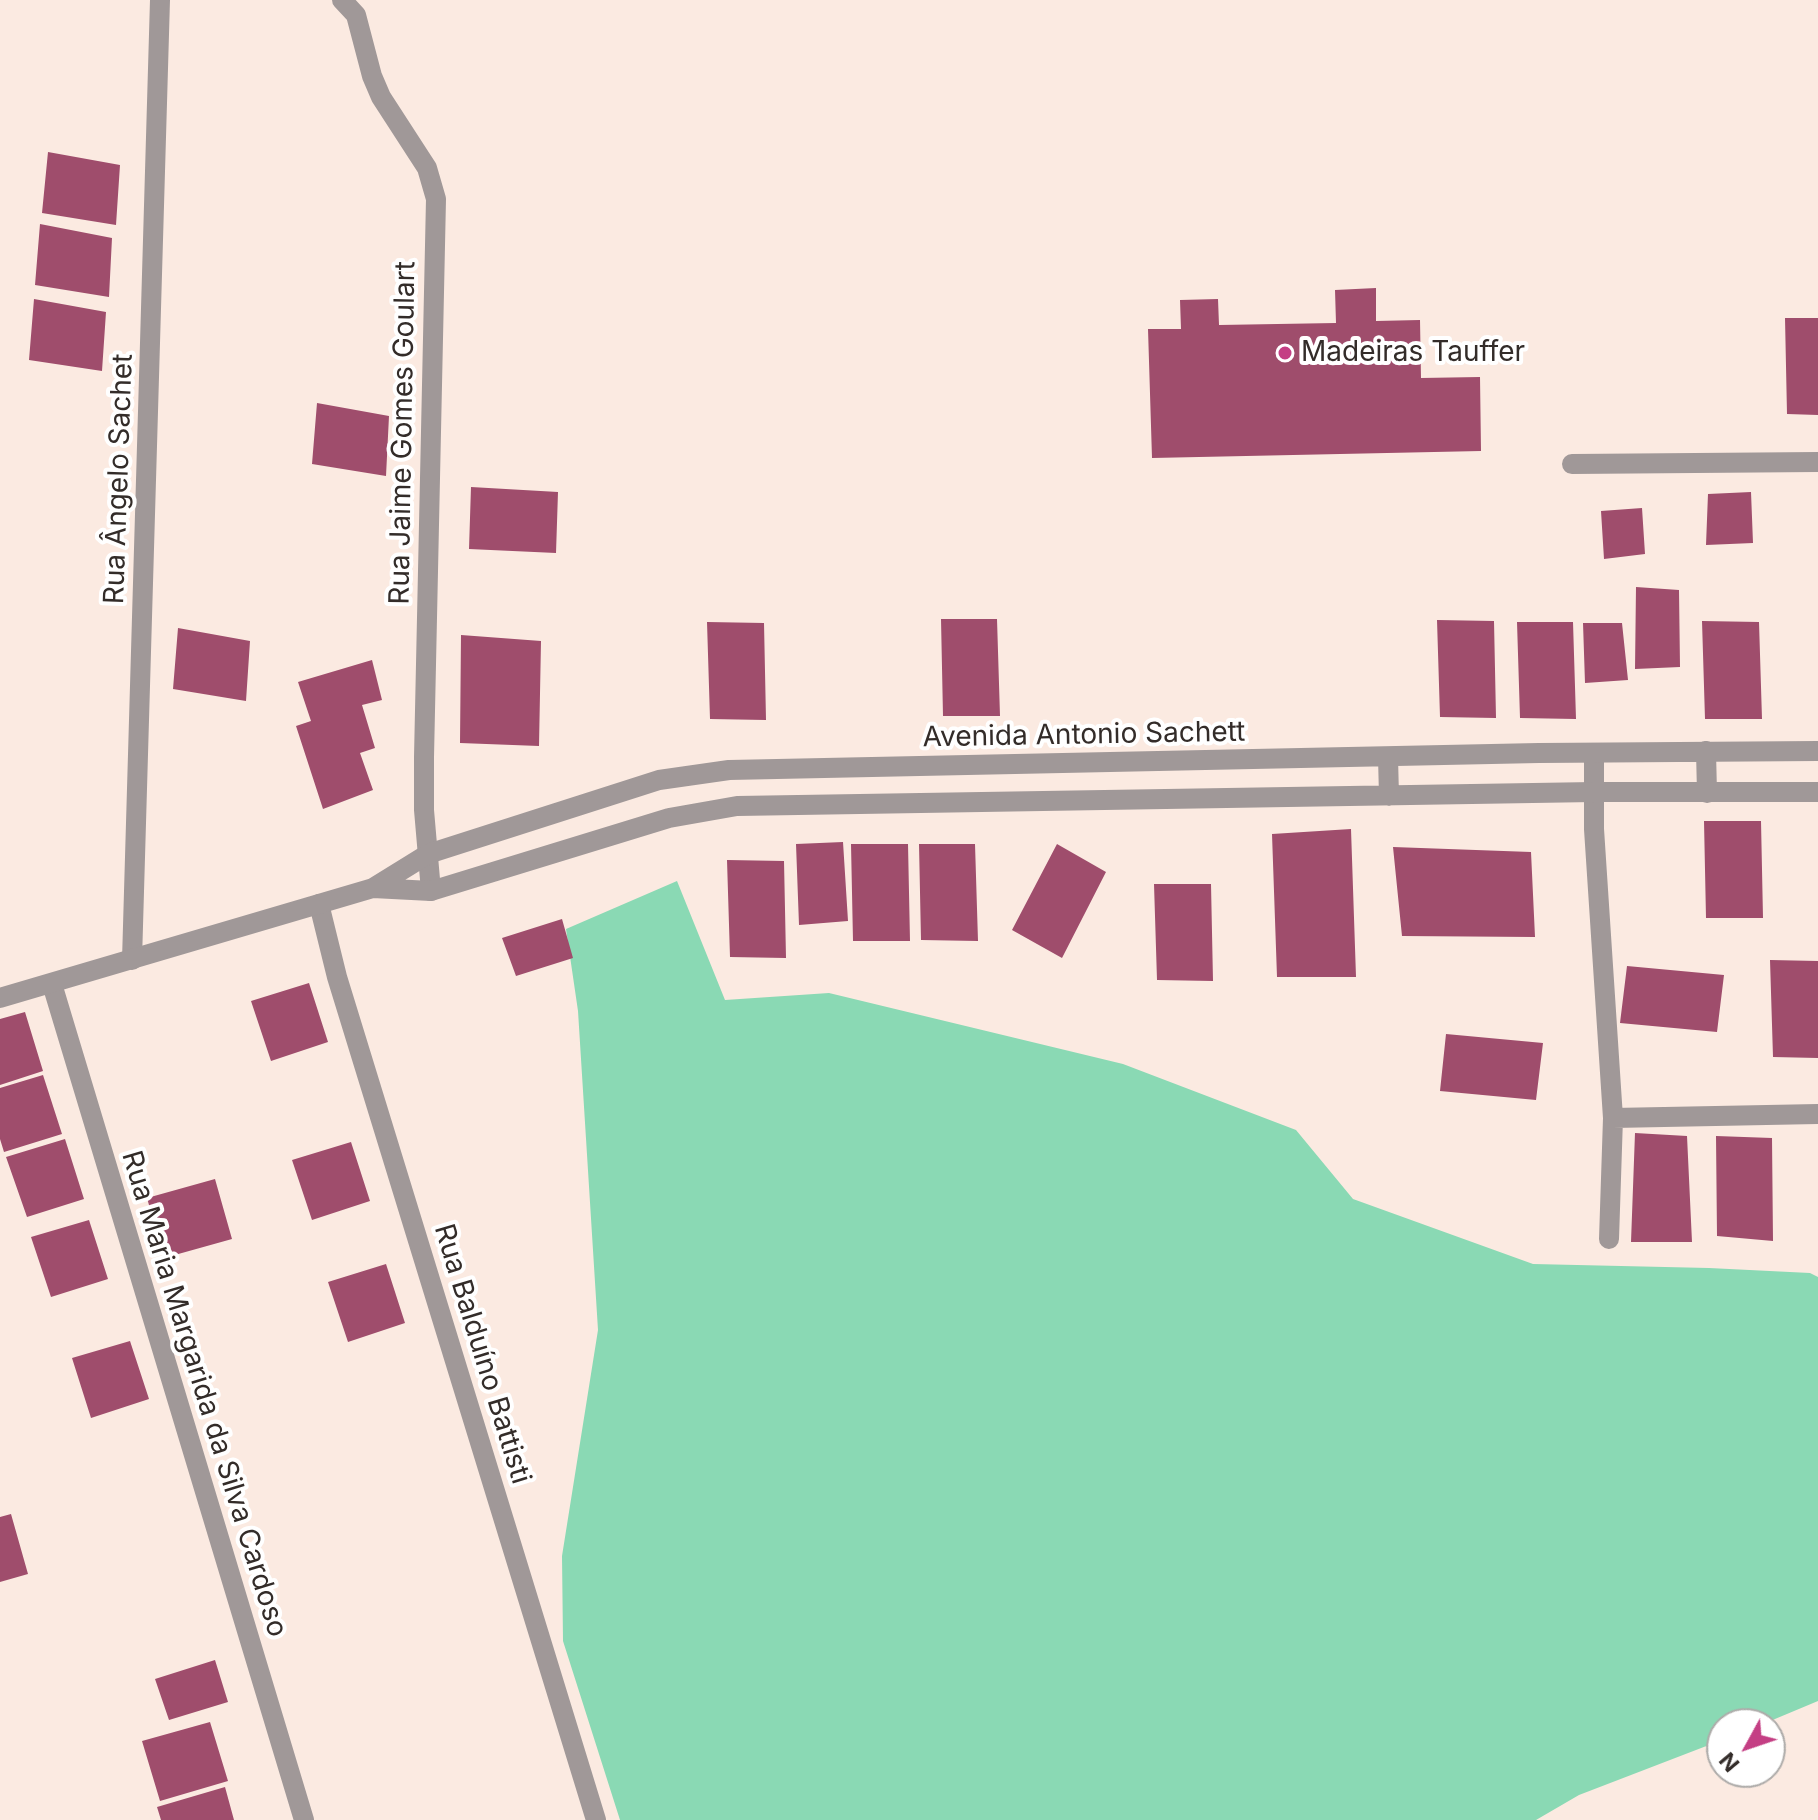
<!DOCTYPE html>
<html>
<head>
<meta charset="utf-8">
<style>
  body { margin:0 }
  #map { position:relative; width:1818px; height:1820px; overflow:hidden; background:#fbeae1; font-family:Inter,sans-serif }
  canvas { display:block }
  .north { position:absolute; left:1706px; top:1708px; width:80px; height:80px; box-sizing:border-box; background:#fff; border:2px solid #adaba9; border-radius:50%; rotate:230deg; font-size:22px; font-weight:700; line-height:32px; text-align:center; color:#332c29 }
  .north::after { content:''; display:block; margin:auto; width:28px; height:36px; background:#c43f84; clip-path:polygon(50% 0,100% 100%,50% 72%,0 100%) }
</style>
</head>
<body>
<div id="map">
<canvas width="1818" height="1820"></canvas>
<div class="north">N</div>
</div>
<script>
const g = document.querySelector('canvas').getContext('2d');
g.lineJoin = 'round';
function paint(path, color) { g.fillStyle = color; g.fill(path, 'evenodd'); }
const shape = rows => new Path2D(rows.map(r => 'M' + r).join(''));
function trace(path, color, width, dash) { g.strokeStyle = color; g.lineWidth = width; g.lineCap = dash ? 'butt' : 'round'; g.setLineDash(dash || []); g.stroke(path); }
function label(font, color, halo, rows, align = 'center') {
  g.font = font + ' Inter,sans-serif'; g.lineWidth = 8; g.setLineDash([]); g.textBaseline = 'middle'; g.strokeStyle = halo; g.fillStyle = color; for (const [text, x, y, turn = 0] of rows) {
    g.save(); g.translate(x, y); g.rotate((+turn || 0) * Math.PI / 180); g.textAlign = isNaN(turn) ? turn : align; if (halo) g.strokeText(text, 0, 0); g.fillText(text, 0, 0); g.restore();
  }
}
paint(shape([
  [677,881,725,1000,829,993,1123,1064,1296,1130,1353,1199,1533,1264,1709,1268,1810,1273,1818,1277,1818,1701,1763,1724,1722,1724,1722,1740,1579,1795,1536,1820,620,1820,563,1641,562,1556,598,1330,578,1011,566,929]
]), '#8ad9b4');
paint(shape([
  [48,152,120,165,116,225,42,213],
  [40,224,112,238,109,297,35,285],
  [1376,288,1376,321,1420,320,1421,378,1480,377,1481,451,1152,458,1148,329,1181,329,1180,300,1218,299,1219,325,1336,323,1335,290],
  [34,299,106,312,102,371,29,360],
  [1785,318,1818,318,1818,415,1787,414],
  [317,403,389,416,386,476,312,464],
  [471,487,558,492,556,553,469,549],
  [1751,492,1753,543,1706,545,1708,494],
  [1642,508,1645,554,1604,559,1601,511],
  [1636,587,1679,590,1680,667,1635,669],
  [941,619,997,619,1000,716,943,716],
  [1437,620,1494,621,1496,718,1440,717],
  [1702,621,1759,622,1762,719,1705,719],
  [707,622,764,623,766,720,710,719],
  [1517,622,1573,622,1576,719,1520,718],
  [1583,623,1622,623,1628,680,1585,683],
  [178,628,250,641,246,701,173,689],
  [461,635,541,641,539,746,460,743],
  [372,660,382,700,362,705,375,748,360,753,373,790,323,809,296,726,311,721,298,682],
  [1704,821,1761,821,1763,918,1706,918],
  [1351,829,1356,977,1277,977,1272,834],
  [843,842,848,921,799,925,796,844],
  [851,844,908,844,910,941,853,941],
  [919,844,975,844,978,941,921,940],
  [1057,844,1106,872,1062,958,1012,930],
  [1393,847,1531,852,1535,937,1402,936],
  [727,860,784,861,786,958,730,957],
  [1154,884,1211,884,1213,981,1157,980],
  [562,919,573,958,516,976,502,938],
  [1770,960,1818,961,1818,1058,1773,1057],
  [1627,966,1724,975,1717,1032,1620,1023],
  [309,983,328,1042,271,1061,251,1001],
  [25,1012,43,1071,0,1085,0,1019],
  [1446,1034,1543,1043,1536,1100,1440,1091],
  [43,1075,62,1134,4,1152,0,1139,0,1088],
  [1635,1133,1687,1136,1692,1242,1631,1242],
  [1716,1136,1772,1138,1773,1241,1717,1236],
  [65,1139,84,1199,27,1217,6,1157],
  [351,1142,370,1201,312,1220,292,1160],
  [215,1179,232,1239,164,1258,147,1198],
  [89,1220,108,1279,51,1297,31,1237],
  [386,1264,405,1323,348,1342,328,1282],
  [130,1341,149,1399,91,1418,72,1358],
  [11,1514,28,1574,0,1582,0,1517],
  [215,1660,228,1702,169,1720,155,1679],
  [210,1722,228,1781,160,1801,142,1741],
  [225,1787,234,1820,161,1820,157,1807]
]), '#9f4d6c');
trace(shape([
  [342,0,356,15,372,76,381,97,427,168,436,199,424,757,424,810,431,891],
  [1572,464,1818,462],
  [1594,753,1594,829,1613,1118,1609,1239],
  [319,904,337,977,596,1820],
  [132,960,160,0],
  [52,984,304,1820],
  [1613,1118,1818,1114]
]), '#a09898', 20);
trace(shape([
  [1706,751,1707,793],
  [1388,757,1389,796],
  [373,888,431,891,669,818,737,806,1594,792,1818,792],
  [0,998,373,888,428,854,659,780,729,770,1539,753,1818,751]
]), '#a09898', 20);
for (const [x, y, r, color] of [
  [1285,353,8,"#c43f84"]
]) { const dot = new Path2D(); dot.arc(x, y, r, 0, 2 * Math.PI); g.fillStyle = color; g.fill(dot); trace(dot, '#fff', 3); }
label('28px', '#332c29', '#fff', [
  ["Madeiras Tauffer",1301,353]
], 'left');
label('28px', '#332c29', '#fff', [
  ["Rua Jaime Gomes Goulart",403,433,-89],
  ["Rua Ângelo Sachet",119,479,-88],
  ["Avenida Antonio Sachett",1084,735,-1],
  ["Rua Balduíno Battisti",482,1354,73],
  ["Rua Maria Margarida da Silva Cardoso",204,1394,73]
]);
</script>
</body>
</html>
